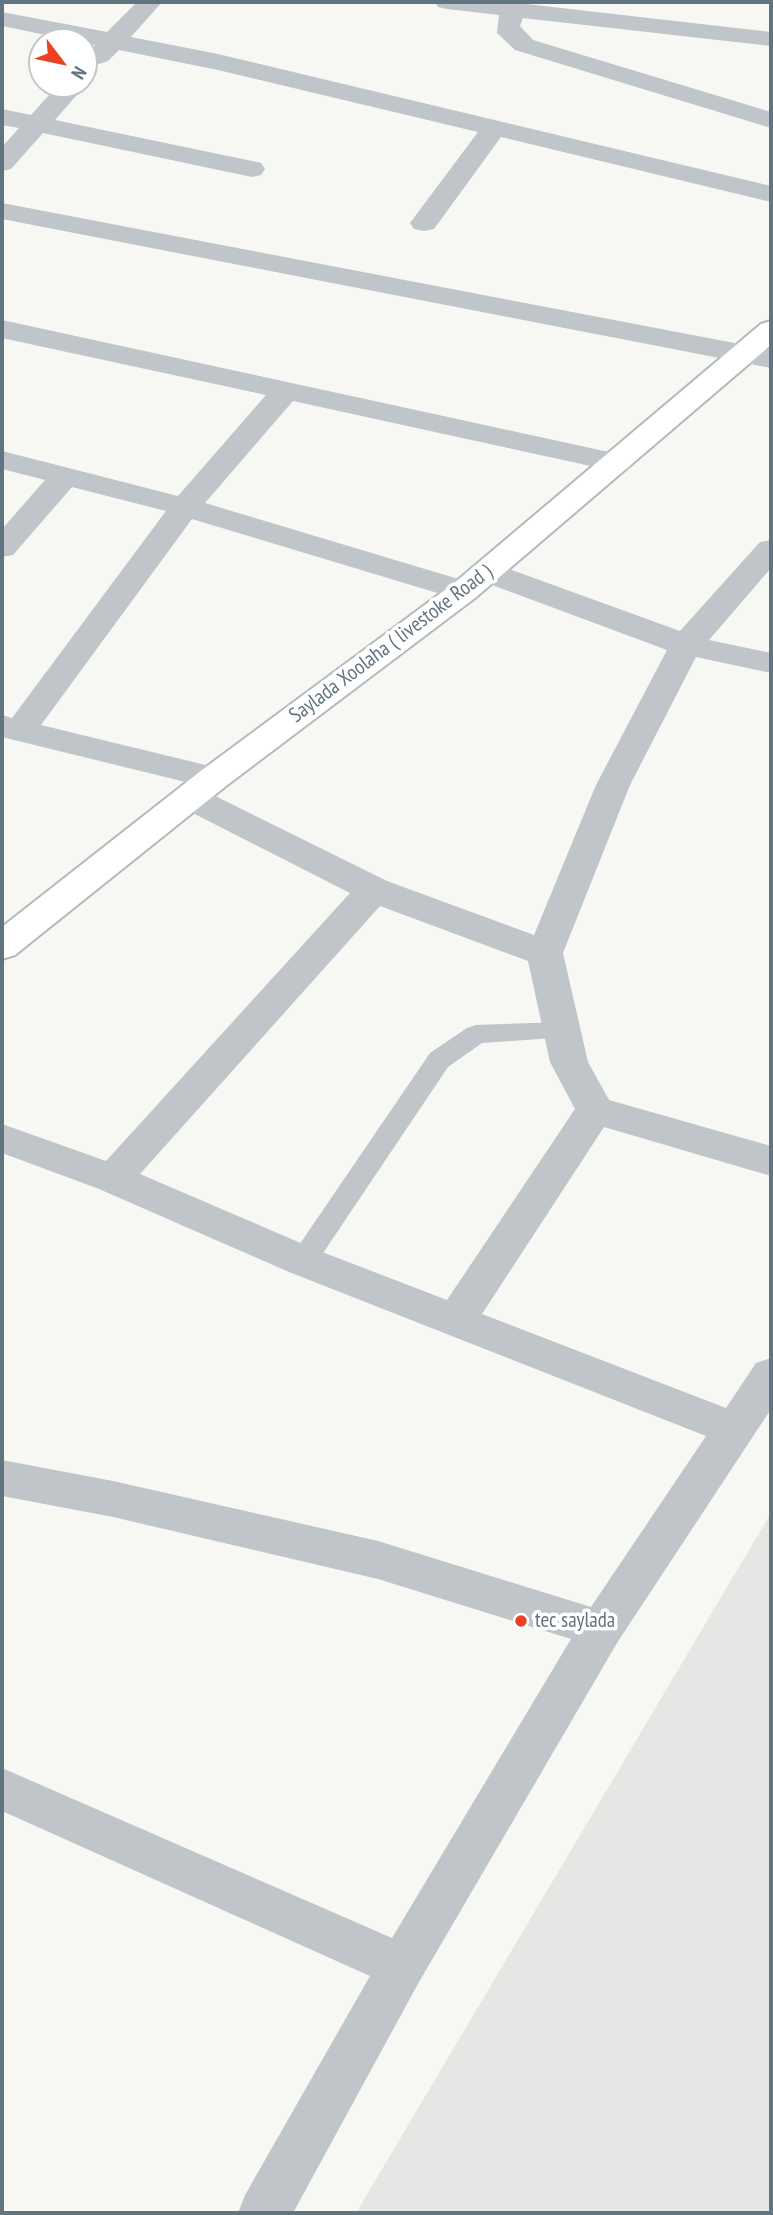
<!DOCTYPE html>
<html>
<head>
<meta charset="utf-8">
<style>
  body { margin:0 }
  #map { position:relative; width:773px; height:2215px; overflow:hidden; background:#f7f7f4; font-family:"PT Sans Narrow",sans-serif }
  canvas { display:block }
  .frame { position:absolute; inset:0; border:4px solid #617580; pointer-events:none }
  .north { position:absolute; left:28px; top:28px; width:70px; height:70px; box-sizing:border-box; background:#fff; border:2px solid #c0c8cc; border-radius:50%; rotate:122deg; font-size:19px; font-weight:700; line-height:28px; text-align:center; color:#617580 }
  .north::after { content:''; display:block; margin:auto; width:24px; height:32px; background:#ea4122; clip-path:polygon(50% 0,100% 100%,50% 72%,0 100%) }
</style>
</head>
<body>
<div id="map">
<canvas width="773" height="2215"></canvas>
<div class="frame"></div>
<div class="north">N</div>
</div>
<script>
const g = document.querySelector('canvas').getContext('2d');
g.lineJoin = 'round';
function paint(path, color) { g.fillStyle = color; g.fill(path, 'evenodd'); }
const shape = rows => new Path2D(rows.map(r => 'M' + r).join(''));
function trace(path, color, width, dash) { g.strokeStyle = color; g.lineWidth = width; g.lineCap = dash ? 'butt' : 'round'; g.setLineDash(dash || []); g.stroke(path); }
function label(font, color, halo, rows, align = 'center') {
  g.font = font + ' "PT Sans Narrow",sans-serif'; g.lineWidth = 7; g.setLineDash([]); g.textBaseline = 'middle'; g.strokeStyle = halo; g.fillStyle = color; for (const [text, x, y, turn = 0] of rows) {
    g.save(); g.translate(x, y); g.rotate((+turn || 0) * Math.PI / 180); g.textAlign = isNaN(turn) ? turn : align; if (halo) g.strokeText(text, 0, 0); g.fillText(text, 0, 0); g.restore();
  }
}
paint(shape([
  [771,1513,771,2213,356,2213]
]), '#e5e7e5');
const secondary = shape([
  [771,321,771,345,475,598,226,786,15,955,2,959,2,927,202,770,453,584,761,324,771,321]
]);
trace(secondary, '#b2b9bd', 4);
paint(shape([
  [560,1022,569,1025,573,1031,569,1037,482,1043,448,1067,313,1268,303,1272,293,1268,289,1261,293,1254,430,1053,467,1028,476,1025,560,1022]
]), '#c0c5c9');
paint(shape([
  [137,2,162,2,131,37,218,54,771,186,771,202,501,137,434,229,424,231,414,229,410,223,478,132,218,70,119,50,108,61,99,64,90,61,86,56,95,45,2,26,2,12,107,32,137,2],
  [435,2,509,2,771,32,771,46,523,18,520,26,533,40,771,112,771,128,515,50,497,33,499,15,447,9,438,7,435,2],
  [84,81,86,84,82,89,55,120,252,161,261,163,265,169,261,175,252,177,43,133,11,169,2,171,2,147,19,128,2,125,2,109,31,115,59,84,84,84,84,81],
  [2,203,771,350,771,368,2,219,2,203],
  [2,320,618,454,629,457,633,463,629,469,618,472,293,401,205,503,475,584,480,591,475,598,464,601,192,519,41,725,226,770,231,778,226,786,214,789,2,737,2,715,12,718,166,511,72,487,13,555,2,557,2,529,45,480,2,469,2,451,178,496,266,395,2,338,2,320],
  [771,540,771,568,709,640,771,653,771,673,696,657,630,785,563,953,588,1062,609,1100,771,1146,771,1176,604,1127,482,1314,726,1408,756,1363,771,1358,771,1409,617,1643,419,1982,293,2213,238,2213,245,2195,370,1976,2,1811,2,1768,392,1938,571,1639,378,1579,113,1517,2,1496,2,1460,113,1481,378,1541,591,1607,706,1436,289,1272,99,1189,2,1153,2,1124,106,1161,350,893,177,805,172,797,177,789,189,786,201,789,387,881,534,935,596,785,667,650,476,579,471,572,476,565,487,562,498,565,680,631,760,542,771,540],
  [380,906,528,961,550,1062,575,1109,447,1300,317,1250,140,1174,380,906]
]), '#c0c5c9');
paint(secondary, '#fff');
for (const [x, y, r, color] of [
  [521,1621,7,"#ea4122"]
]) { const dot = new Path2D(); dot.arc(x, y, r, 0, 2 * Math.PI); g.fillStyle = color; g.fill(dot); trace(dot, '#fff', 2.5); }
label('21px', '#617580', '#fff', [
  ["Saylada Xoolaha ( livestoke Road )",391,644,-37]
]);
label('21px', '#617580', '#fff', [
  ["tec saylada",535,1621]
], 'left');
</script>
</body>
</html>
